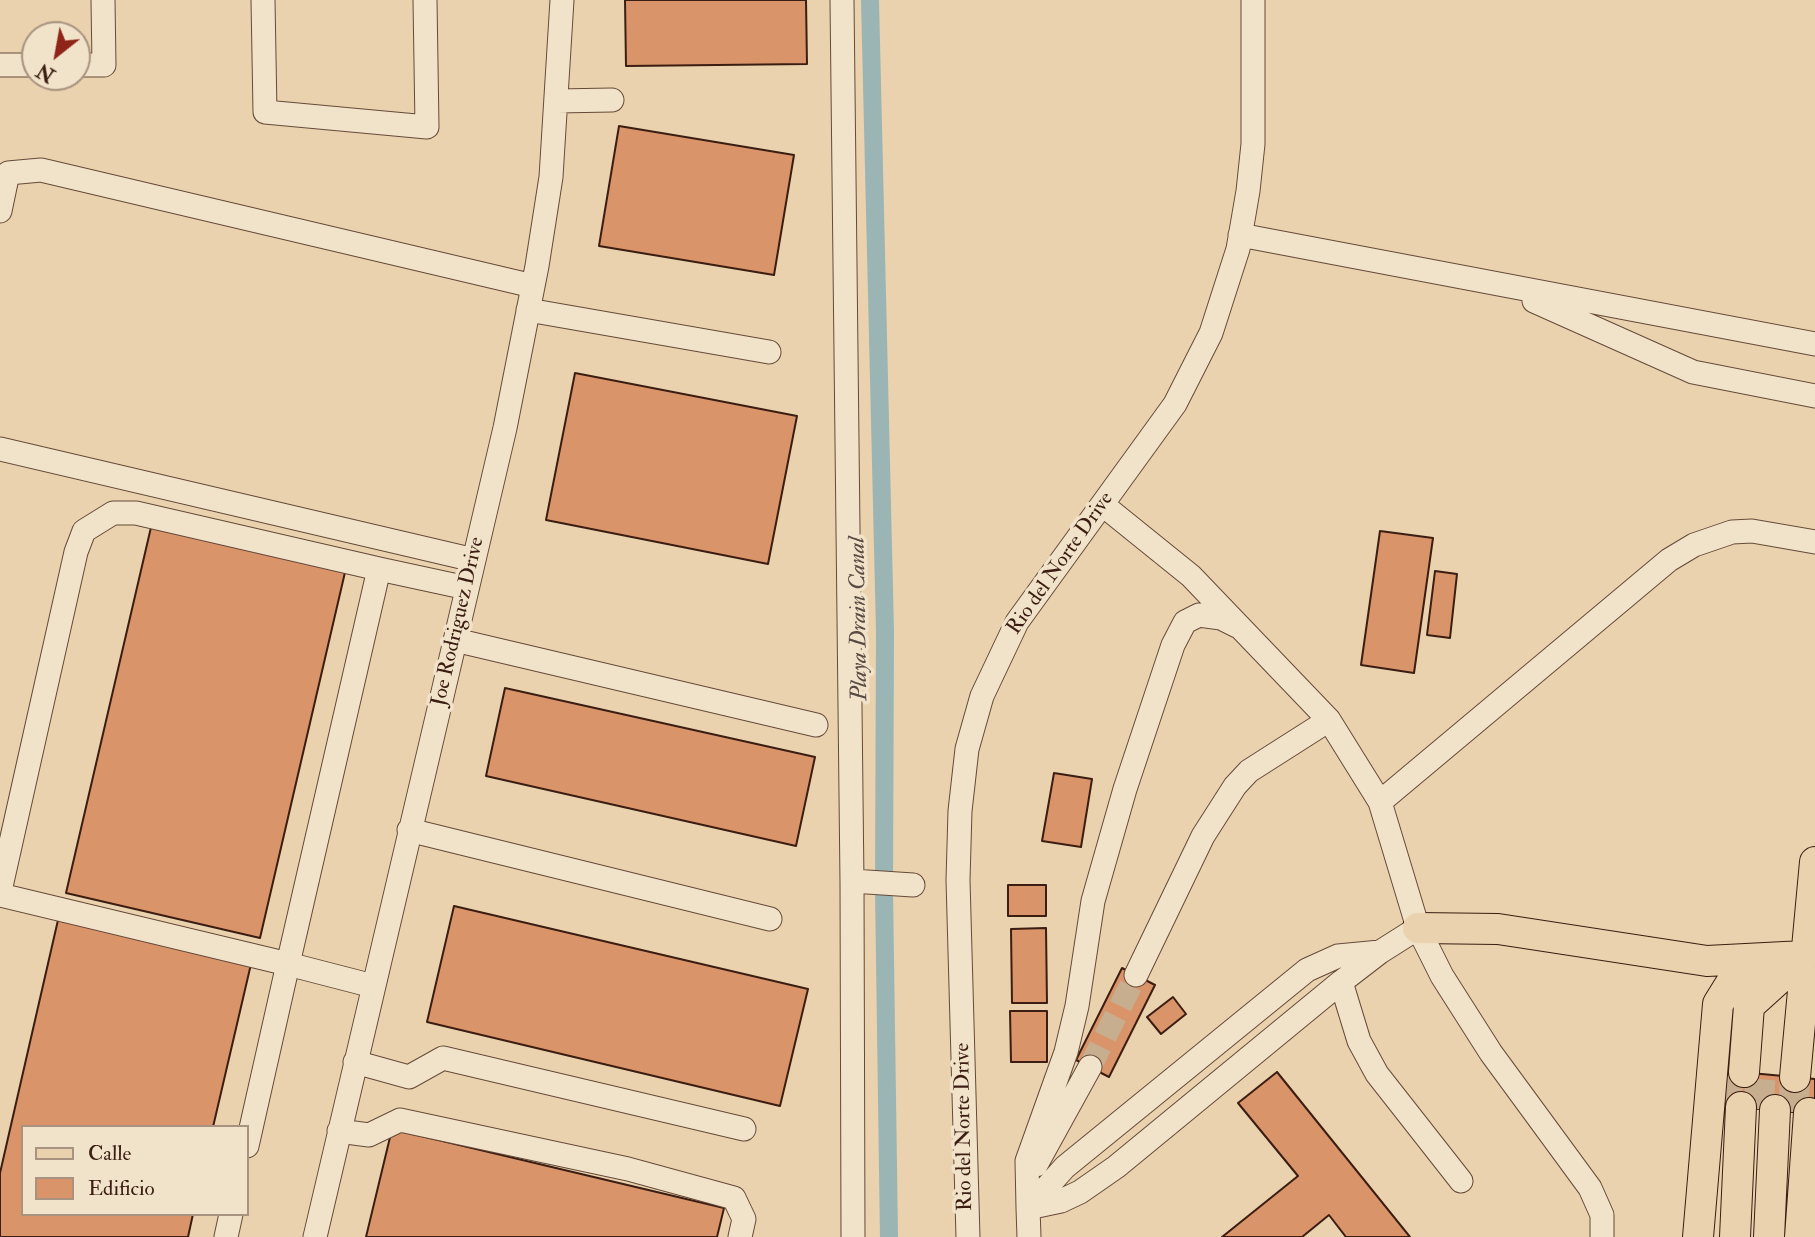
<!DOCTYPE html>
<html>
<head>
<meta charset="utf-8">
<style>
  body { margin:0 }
  #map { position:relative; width:1815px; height:1237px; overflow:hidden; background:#e9d2ad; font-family:"IM FELL Double Pica",serif }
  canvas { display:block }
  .legend { position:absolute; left:21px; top:1125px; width:228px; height:91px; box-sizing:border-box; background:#f1e2ca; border:2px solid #a89380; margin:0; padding:9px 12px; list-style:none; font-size:21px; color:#3b1d12 }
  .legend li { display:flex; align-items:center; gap:14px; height:35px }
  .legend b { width:35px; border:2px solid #a89380 }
  .north { position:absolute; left:21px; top:21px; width:70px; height:70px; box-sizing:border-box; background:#f1e2ca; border:2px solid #a89380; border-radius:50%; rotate:211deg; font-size:19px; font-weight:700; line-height:28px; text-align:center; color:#3b1d12 }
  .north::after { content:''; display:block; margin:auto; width:24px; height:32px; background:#8f2418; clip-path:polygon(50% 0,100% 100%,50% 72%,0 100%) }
</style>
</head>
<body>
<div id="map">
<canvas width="1815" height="1237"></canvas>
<ul class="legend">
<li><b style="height:9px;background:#e9d2ad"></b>Calle</li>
<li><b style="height:19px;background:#da946a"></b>Edificio</li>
</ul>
<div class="north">N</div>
</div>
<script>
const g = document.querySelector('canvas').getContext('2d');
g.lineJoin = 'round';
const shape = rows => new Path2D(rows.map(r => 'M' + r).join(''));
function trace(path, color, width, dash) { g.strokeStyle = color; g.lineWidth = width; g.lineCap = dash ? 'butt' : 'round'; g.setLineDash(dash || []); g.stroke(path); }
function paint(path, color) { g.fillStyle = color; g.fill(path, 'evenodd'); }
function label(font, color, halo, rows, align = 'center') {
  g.font = font + ' "IM FELL Double Pica",serif'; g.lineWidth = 7; g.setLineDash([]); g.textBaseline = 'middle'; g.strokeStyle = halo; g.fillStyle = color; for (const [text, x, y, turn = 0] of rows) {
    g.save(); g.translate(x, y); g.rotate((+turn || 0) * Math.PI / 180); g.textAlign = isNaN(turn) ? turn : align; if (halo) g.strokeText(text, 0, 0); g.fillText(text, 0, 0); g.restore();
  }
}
trace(shape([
  [870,0,885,631,884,890,889,1237]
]), '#9ab5b4', 18);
const building = shape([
  [625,0,806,0,807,64,626,66,625,0],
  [619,126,794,155,774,275,599,246,619,126],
  [575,373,797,416,768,564,546,520,575,373],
  [152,523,346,568,260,938,66,893,152,523],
  [1380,531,1433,538,1414,673,1361,665,1380,531],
  [1435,571,1457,574,1450,638,1427,635,1435,571],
  [505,688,815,757,796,846,486,776,505,688],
  [1054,773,1092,779,1081,847,1042,841,1054,773],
  [1008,885,1046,885,1046,916,1008,916,1008,885],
  [454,906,808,989,780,1106,427,1022,454,906],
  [58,920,251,964,213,1127,23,1127,23,1214,193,1214,188,1237,0,1237,0,1173,58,920],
  [1046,928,1047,1003,1012,1003,1011,929,1046,928],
  [1122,968,1155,985,1109,1077,1076,1060,1122,968],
  [1173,997,1186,1014,1161,1034,1147,1017,1173,997],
  [1010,1011,1047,1011,1047,1062,1011,1062,1010,1011],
  [1719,1070,1815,1079,1815,1114,1716,1105,1719,1070],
  [1277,1072,1410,1237,1346,1237,1329,1215,1302,1237,1222,1237,1298,1176,1238,1103,1277,1072],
  [392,1129,724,1208,717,1237,366,1237,392,1129]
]);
paint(building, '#da946a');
trace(building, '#3b1d12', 2);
trace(shape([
  [1090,1067,1136,975]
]), '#c6ae8e', 23, [23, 11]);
trace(shape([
  [1726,1106,1729,1071],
  [1758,1109,1761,1074],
  [1793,1112,1795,1077]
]), '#c6ae8e', 30, [30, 15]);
const minor = shape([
  [263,0,265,112,427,127,425,0],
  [842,0,852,881,853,1237],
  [0,65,35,65],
  [77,65,104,65,103,0],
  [557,101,612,100],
  [0,211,8,173,41,170,533,286],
  [1240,235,1815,344],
  [1534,301,1693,372,1815,396],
  [528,310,769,352],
  [0,449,474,560],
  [1103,505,1191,576,1329,720,1380,802,1418,928,1442,976,1491,1053,1590,1188,1602,1215,1602,1237],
  [1237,626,1221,618,1199,615,1185,622,1173,645,1125,789,1093,901,1077,1006,1066,1052,1027,1161,1028,1208,1061,1201,1080,1192,1116,1167,1341,982,1380,952,1418,928],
  [455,640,816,725],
  [1380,802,1669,560,1694,545,1732,532,1752,531,1815,542],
  [409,830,770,919],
  [852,881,913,885],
  [0,891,76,552,84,531,113,513,136,513,379,569],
  [0,895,288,964,379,569,467,588],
  [1136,975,1203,836,1235,786,1249,771,1329,720],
  [1341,982,1359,1041,1377,1074,1461,1181],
  [355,1062,409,1077,443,1058,744,1129],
  [339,1131,369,1135,400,1120,628,1169,734,1198,744,1219,740,1237],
  [247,1146,288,964,373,986],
  [1036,1165,1090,1067],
  [226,1237,231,1214],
  [315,1237,505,428,537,266,551,177,562,0],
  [968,1237,958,880,960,811,967,749,982,696,1017,622,1175,404,1211,333,1238,249,1248,191,1253,144,1253,0],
  [1029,1237,1028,1208,1065,1167,1307,970,1338,956,1380,952]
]);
const major = shape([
  [1418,928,1498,929,1707,961,1804,956],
  [1744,1072,1749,1006,1791,968],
  [1795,1077,1815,862],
  [1698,1237,1718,1004,1731,983,1771,968],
  [1735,1237,1741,1107],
  [1769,1237,1775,1110],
  [1800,1237,1809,1113]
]);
trace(minor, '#664a39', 25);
trace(major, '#3b1d12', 32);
trace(minor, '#f1e2ca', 23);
trace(major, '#e9d2ad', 30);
label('21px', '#3b1d12', '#f1e2ca', [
  ["Rio del Norte Drive",1061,564,-55],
  ["Joe Rodriguez Drive",459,622,-77],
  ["Rio del Norte Drive",965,1127,-91]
]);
label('italic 23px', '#584b43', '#f1e2ca', [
  ["Playa Drain Canal",860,619,-91]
]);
</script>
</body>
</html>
